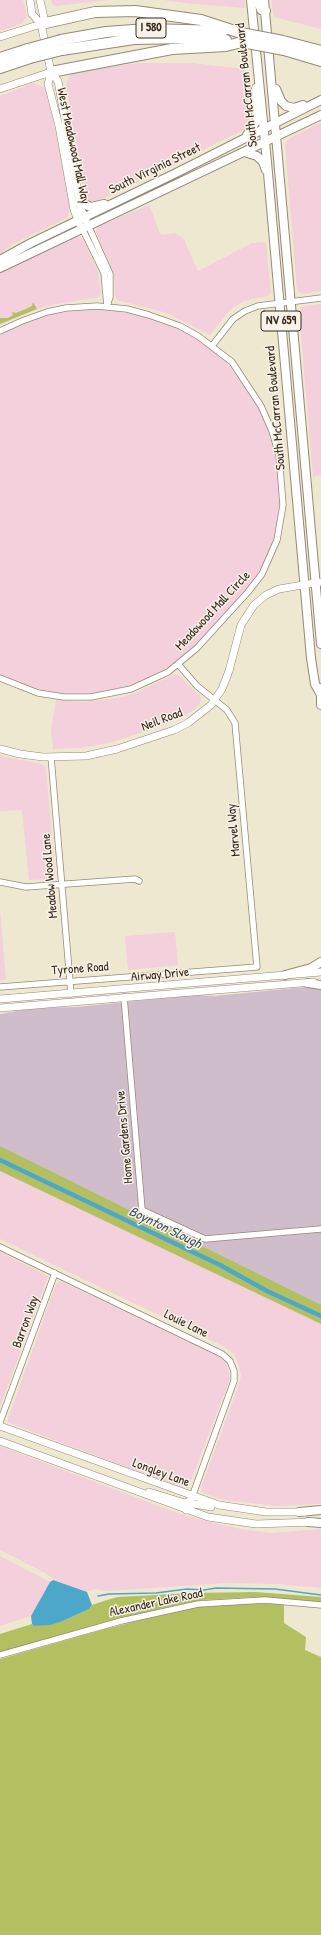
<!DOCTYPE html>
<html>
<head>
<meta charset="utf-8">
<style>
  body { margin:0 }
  canvas { display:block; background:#efe8d0 }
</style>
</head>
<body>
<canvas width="321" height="1935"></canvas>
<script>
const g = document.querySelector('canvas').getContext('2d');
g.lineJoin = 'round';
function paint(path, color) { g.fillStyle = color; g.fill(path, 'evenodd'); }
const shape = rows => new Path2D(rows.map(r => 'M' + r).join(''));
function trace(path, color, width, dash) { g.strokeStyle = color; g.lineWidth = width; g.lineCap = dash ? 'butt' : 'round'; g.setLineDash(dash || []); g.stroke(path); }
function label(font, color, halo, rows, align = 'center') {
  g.font = font + ' "Patrick Hand",sans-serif'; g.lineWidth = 3; g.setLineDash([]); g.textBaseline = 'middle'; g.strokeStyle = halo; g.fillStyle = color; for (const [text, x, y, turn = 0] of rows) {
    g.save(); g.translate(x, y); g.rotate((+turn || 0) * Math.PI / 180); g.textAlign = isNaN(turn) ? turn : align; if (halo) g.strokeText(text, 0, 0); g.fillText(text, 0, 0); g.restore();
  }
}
paint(shape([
  [0,0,23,0,27,16,21,24,0,31],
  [51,0,109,0,56,6,52,4],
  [163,0,245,0,245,8,193,4],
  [271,0,321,0,321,29,274,17],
  [139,63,192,63,245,69,250,127,94,203,88,202,84,196,66,84,72,72],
  [34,83,45,88,54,123,70,209,67,218,13,244,0,254,0,96],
  [321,122,321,291,302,294,297,290,285,144,290,138],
  [149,205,161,235,175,233,183,238,198,271,252,243,266,242,271,293,268,296,244,301,231,309,210,335,167,313,117,300,115,294,114,275,96,232,97,229,99,226],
  [78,236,83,239,98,271,101,292,99,297,56,304,37,309,0,325,0,273],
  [321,304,321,475,313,477,299,312,300,309,304,306],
  [86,307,143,315,193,335,223,358,246,385,268,424,277,455,282,511,273,549,251,586,198,645,178,662,140,685,103,694,62,695,24,687,0,676,0,335,24,323,48,314],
  [175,674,180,676,201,697,200,704,191,712,170,723,113,742,81,748,53,749,51,731,56,700,85,702,117,698,133,694],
  [0,756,42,764,46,767,55,873,54,877,51,879,29,880,22,810,0,811],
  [0,909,6,980,0,981],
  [175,932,178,965,128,970,125,936],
  [0,1171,321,1324,321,1504,276,1506,225,1500,203,1493,201,1488,240,1381,241,1374,237,1360,234,1354,223,1346,0,1239],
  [0,1252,48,1276,0,1407],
  [60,1281,215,1354,227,1364,230,1379,188,1488,182,1487,107,1460,7,1422,56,1284],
  [0,1446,177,1513,214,1523,246,1530,272,1533,321,1529,321,1588,278,1584,225,1583,108,1591,96,1589,84,1592,56,1581,47,1574,0,1550],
  [0,1556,50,1582,31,1616,0,1626]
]), '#f4cfdc');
paint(shape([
  [305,987,321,988,321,1307,0,1153,0,1014,33,1008,77,1007,194,995,215,996]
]), '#d0bdcc');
paint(shape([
  [33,302,37,309,0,324,0,318,8,318,13,315,12,312,16,313,26,309,32,306],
  [0,1146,321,1305,321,1324,0,1171],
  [256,1592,321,1597,321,1603,256,1597,203,1600,150,1611,0,1652,0,1634,32,1624,34,1626,63,1621,89,1609,92,1605,107,1600,118,1597,191,1593],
  [245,1604,284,1604,284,1623,306,1637,305,1650,321,1657,321,1935,0,1935,0,1659,105,1629,186,1609,210,1605]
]), '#b2c062');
paint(shape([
  [53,1580,87,1592,92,1605,89,1609,63,1621,50,1625,34,1626,32,1624,31,1616,50,1582]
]), '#4da7cb');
trace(shape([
  [98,1596,109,1594,156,1593,187,1589,204,1590,216,1588,275,1589,321,1595]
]), '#4da7cb', 1.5);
trace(shape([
  [0,1160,220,1265,267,1291,321,1316]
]), '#4da7cb', 4.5);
const minor = shape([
  [88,225,110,274,110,297,107,306],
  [82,228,104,273,107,306],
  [0,331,22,321,47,312,66,308,97,306,127,309,149,315,180,326,198,336,232,362,261,406,272,431,279,455,283,505,277,540,262,574,248,592,197,648,168,672,131,689,91,697,64,697,38,693,0,678],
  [212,346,233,319,245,311,258,306,321,298],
  [51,757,71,994],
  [0,882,26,887,135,879,139,881],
  [0,987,257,967,235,723,227,710,197,686,178,664],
  [124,997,142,1210,205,1239,321,1229],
  [0,1247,222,1354,230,1361,234,1371,234,1381,192,1497],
  [0,1422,55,1273],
  [0,1655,121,1621,198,1604,265,1600,321,1605]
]);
const tertiary = shape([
  [0,749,20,754,43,757,86,756,117,749,174,730,188,723,211,705,222,689,229,671,241,625,254,605,266,595,279,589,321,582]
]);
const secondary = shape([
  [30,0,32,14,41,24,51,72,58,81,81,209,88,225],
  [40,0,44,18,41,24],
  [0,37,41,24],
  [51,72,48,84,59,126,74,210,80,225],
  [0,89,51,72],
  [0,999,321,972],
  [0,1008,313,982],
  [0,1426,219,1505,266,1512,305,1512],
  [0,1441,208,1517,256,1524,314,1522],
  [149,1492,185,1503,189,1502,191,1499],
  [186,1510,189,1505,194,1504,211,1507]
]);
const primary = shape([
  [251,0,267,162,311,658,315,684,320,693],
  [258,0,261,10,266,11],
  [264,0,321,644],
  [276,89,281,101,286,106,294,108,303,105],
  [247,135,257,120,255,100,256,88],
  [244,152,257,156,263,162,266,170],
  [81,203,91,207,104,204],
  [0,260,31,243,176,173,321,100],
  [0,268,321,115],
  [321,688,321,705],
  [285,975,311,968,321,962],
  [308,983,321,985],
  [299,1512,321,1510],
  [308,1522,321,1523]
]);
const motorway = shape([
  [41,24,95,12,135,11,201,20,241,33],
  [61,40,106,32,147,29,223,31],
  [283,41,321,51],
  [62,50,134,39,190,38,226,40],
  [284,50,321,61],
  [0,58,28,49],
  [0,68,30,58],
  [51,72,172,49,226,46,242,42]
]);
trace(minor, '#958977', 7);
trace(tertiary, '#958977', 8);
trace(secondary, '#958977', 8);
trace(primary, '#958977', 10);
trace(motorway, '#958977', 12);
trace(minor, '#fff', 5.5);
trace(tertiary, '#fff', 7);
trace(secondary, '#fff', 7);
trace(primary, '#fff', 8);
trace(motorway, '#fff', 10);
const motorwayBridge = shape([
  [241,33,283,41],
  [242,42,284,50],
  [28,49,61,40],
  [30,58,62,50]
]);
trace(motorwayBridge, '#958977', 12, []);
trace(motorwayBridge, '#fff', 10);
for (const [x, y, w] of [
  [151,28,30],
  [281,321,40]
]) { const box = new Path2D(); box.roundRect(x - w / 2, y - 10, w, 20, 3); g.fillStyle = '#f7f3e8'; g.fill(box); trace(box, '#3b2a1e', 1); }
label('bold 12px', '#3b2a1e', null, [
  ["I 580",151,28],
  ["NV 659",281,321]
]);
label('13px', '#3b2a1e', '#f7f3e8', [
  ["South McCarran Boulevard",247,85,-96],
  ["West Meadowood Mall Way",73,146,78],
  ["South Virginia Street",155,169,-26],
  ["South McCarran Boulevard",276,408,-95],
  ["Meadowood Mall Circle",213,611,-47],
  ["Neil Road",162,720,-21],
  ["Marvel Way",234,830,-95],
  ["Meadow Wood Lane",50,876,-95],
  ["Tyrone Road",80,969,-4],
  ["Airway Drive",160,975,-5],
  ["Home Gardens Drive",125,1137,-95],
  ["Barron Way",26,1322,-70],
  ["Louie Lane",186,1324,26],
  ["Longley Lane",161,1473,20],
  ["Alexander Lake Road",156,1603,-12]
]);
label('italic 14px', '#41565b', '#f7f3e8', [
  ["Boynton Slough",165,1228,26]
]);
</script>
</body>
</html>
